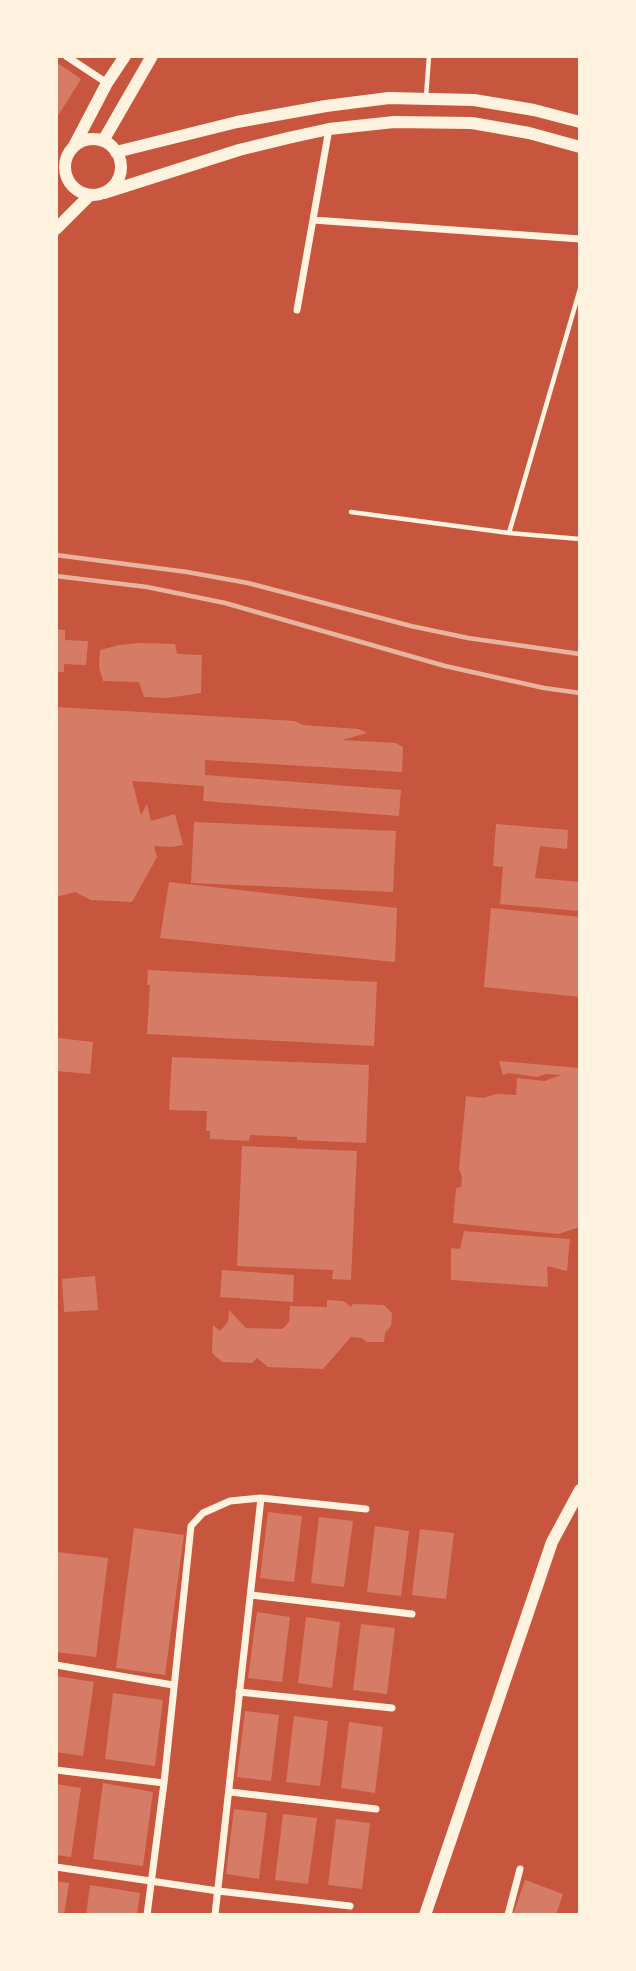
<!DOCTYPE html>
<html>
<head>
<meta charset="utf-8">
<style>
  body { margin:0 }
  #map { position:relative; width:636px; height:1971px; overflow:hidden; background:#c8553d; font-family:"Libre Baskerville",serif }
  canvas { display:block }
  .frame { position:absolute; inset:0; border:58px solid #fff3e0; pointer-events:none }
</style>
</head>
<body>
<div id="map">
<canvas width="636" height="1971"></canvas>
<div class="frame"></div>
</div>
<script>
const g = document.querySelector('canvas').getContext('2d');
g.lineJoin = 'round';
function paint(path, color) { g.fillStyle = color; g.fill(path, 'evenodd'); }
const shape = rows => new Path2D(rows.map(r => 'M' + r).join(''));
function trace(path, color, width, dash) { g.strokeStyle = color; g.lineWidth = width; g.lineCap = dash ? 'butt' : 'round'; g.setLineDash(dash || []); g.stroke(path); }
paint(shape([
  [56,62,81,79,56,119],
  [56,629,65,630,65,640,88,641,86,665,64,664,64,672,56,672],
  [139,643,175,644,177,654,202,655,201,693,167,698,144,697,139,682,103,681,99,667,100,650,119,645],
  [56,707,295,721,303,725,359,729,367,733,342,740,396,743,403,747,402,772,205,760,205,775,401,790,399,816,203,801,204,786,132,781,141,815,147,804,151,821,175,814,183,845,172,847,154,846,157,857,132,902,91,900,75,892,56,897],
  [194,822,396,831,393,892,191,883],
  [496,824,568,830,567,849,540,846,535,878,580,882,580,911,500,904,503,867,493,866],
  [169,882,397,908,395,962,160,938],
  [491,908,580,917,580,997,484,987],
  [148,970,377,982,374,1046,147,1034,150,985,147,985],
  [58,1038,93,1042,90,1074,56,1071],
  [172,1057,369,1065,366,1143,297,1140,297,1137,250,1135,249,1141,210,1139,210,1131,206,1131,207,1111,169,1110],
  [499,1061,580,1068,580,1227,558,1234,453,1223,456,1188,461,1187,462,1177,459,1169,466,1096,483,1098,496,1094,516,1095,517,1078,545,1081,561,1075,546,1074,537,1077,509,1073,503,1075],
  [242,1146,357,1151,351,1280,332,1279,333,1270,237,1266],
  [464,1231,570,1239,567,1271,547,1266,548,1287,451,1280,451,1248,460,1249],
  [222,1270,294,1275,293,1302,220,1297],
  [95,1276,98,1310,64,1312,62,1279],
  [327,1300,343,1301,351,1307,353,1304,384,1305,392,1313,391,1326,385,1333,384,1342,367,1342,362,1338,351,1337,323,1369,268,1367,257,1358,252,1363,222,1362,212,1353,213,1325,220,1331,228,1322,229,1310,246,1328,282,1329,289,1322,290,1306,327,1307],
  [268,1512,302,1516,294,1582,260,1578],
  [319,1517,353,1521,344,1587,311,1583],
  [375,1526,409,1531,401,1596,367,1592],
  [134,1528,184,1535,165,1675,116,1668],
  [420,1529,454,1533,446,1599,412,1595],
  [57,1552,108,1558,96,1657,56,1652],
  [257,1612,290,1617,282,1682,248,1678],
  [306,1617,340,1622,332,1688,298,1683],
  [361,1624,395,1628,387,1694,353,1690],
  [56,1676,94,1682,83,1756,56,1752],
  [113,1693,163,1700,155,1766,105,1759],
  [245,1711,279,1715,271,1781,237,1777],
  [294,1716,328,1721,320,1786,286,1782],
  [349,1722,383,1727,375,1793,341,1788],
  [103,1783,153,1792,143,1866,93,1859],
  [56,1784,81,1788,71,1857,56,1855],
  [234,1809,267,1813,259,1879,226,1874],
  [283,1814,317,1818,308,1884,275,1880],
  [336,1819,370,1823,362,1889,328,1885],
  [525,1880,563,1894,556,1915,513,1915],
  [56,1881,69,1883,64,1915,56,1915],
  [90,1885,140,1893,137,1915,86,1915]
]), '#d67c66');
trace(shape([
  [426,97,429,56],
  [351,512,509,533,580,539],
  [509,533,580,289]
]), '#fff3e0', 4.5);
trace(shape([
  [66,56,107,83],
  [313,220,580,239],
  [297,310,329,129],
  [251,1595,412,1614],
  [56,1665,173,1685],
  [239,1692,392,1708],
  [56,1770,164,1783],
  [230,1792,376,1809],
  [56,1867,218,1891,350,1906],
  [147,1915,164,1783,191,1526,203,1513,230,1501,261,1498,366,1509],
  [215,1915,261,1498],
  [508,1915,520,1869]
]), '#fff3e0', 7);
trace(shape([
  '65 167a28 28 0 1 1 56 0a28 28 0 1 1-56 0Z',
  [103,141,152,56],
  [74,146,107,83,125,56],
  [116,152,237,122,326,106,389,98,474,100,534,110,580,122],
  [104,193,239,150,288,138,329,129,394,122,472,123,529,133,580,147],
  [56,229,90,195],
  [425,1915,552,1542,580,1490]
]), '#fff3e0', 12);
trace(shape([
  [56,555,187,572,248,583,411,626,468,638,580,654],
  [56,576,147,587,225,603,445,666,544,688,580,693]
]), '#e9b49f', 4.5);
</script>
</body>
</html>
